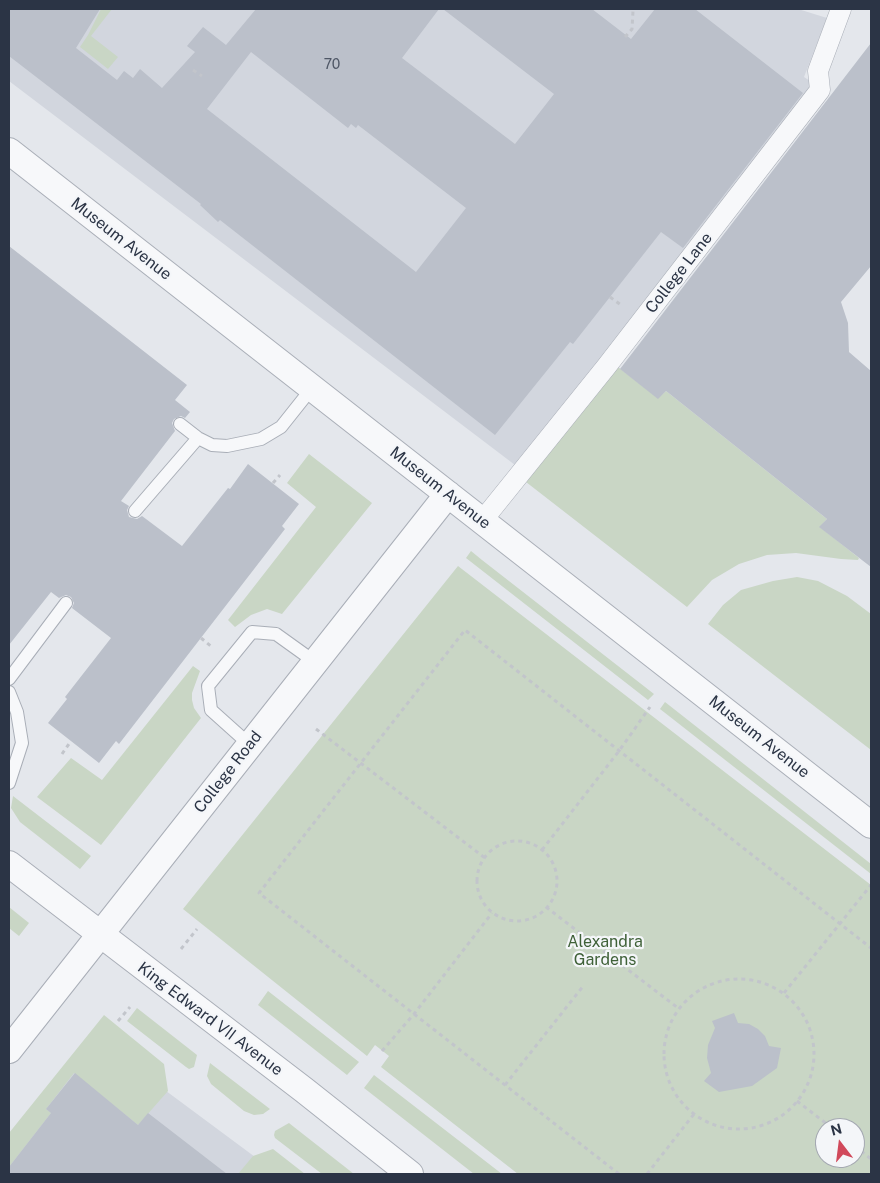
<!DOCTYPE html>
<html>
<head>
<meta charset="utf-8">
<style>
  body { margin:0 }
  #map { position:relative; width:880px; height:1183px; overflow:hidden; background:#e4e7ec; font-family:"Public Sans",sans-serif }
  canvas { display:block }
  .frame { position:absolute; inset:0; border:10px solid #2b3445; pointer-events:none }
  .north { position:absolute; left:815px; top:1118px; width:50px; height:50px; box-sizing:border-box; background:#f4f6f9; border:1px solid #a4a8b1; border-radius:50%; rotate:345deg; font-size:14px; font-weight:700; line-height:20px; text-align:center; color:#2b3445 }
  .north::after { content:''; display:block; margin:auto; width:18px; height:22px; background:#d1495b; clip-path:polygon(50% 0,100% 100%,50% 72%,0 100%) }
</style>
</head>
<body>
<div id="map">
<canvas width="880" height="1183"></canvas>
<div class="frame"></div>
<div class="north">N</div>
</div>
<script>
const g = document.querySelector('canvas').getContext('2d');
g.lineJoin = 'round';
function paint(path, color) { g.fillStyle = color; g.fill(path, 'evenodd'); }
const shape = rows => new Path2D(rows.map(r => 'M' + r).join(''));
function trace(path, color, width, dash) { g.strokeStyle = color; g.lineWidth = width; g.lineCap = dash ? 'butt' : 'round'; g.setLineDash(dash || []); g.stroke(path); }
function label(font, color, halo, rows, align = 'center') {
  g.font = font + ' "Public Sans",sans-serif'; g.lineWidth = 4.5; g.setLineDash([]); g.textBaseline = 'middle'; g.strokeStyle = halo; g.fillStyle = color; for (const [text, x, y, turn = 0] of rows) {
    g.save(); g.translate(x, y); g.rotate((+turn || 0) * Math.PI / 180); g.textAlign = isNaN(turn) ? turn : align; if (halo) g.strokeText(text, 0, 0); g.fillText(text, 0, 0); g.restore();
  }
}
paint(shape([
  [9,9,798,9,827,18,804,77,816,85,582,382,515,465,9,81],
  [92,1036,278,1174,9,1174,9,1140]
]), '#d2d6de');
paint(shape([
  [101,9,112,9,91,36,118,57,108,69,80,47,88,35],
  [618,367,658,398,666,391,827,519,820,527,859,558,858,560,841,559,796,553,767,555,739,564,712,580,687,607,526,482],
  [309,454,372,503,282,614,267,609,251,615,235,627,228,620,316,507,287,483],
  [471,551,482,560,654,694,648,700,466,558],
  [458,566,871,885,871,1174,518,1174,381,1067,389,1056,375,1045,367,1056,183,909],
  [825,1128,855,1128,855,1158,825,1158],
  [797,577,818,581,847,596,871,614,871,750,708,624,723,605,741,590,773,581],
  [193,666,200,671,192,693,192,700,194,708,201,718,101,845,37,797,71,758,102,780],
  [665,702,871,864,871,874,660,709],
  [13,796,91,856,80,869,20,822,11,808],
  [9,907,29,923,19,936,9,928],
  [268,991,359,1062,347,1075,258,1005],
  [137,1008,197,1055,194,1067,189,1069,186,1067,127,1021],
  [104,1015,164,1064,168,1091,138,1125,74,1073,46,1109,51,1113,9,1167,9,1133],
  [210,1063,270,1109,263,1114,254,1115,244,1111,211,1084,207,1076],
  [374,1075,502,1174,474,1174,364,1088],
  [289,1123,294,1127,354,1174,322,1174,275,1138,274,1135,275,1131],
  [273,1149,305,1174,238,1174,253,1156]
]), '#c9d6c5');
paint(shape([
  [9,9,100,9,76,48,117,80,124,71,133,78,140,69,162,88,195,52,187,46,203,27,226,45,256,9,439,9,402,58,515,144,554,94,443,9,592,9,631,39,655,9,695,9,803,93,683,248,661,232,573,344,570,342,495,435,220,220,218,222,200,205,201,204,9,56],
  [251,52,348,128,351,124,356,128,358,125,466,208,416,272,207,109],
  [871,43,871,266,841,302,848,323,849,352,871,371,871,567,819,527,827,519,666,391,658,399,620,369],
  [9,246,187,385,175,400,190,412,185,418,181,416,174,419,172,423,175,431,121,501,129,506,127,510,129,517,137,519,142,516,182,546,228,488,230,489,248,464,299,504,282,526,285,529,119,744,116,741,99,763,48,723,67,699,65,697,111,638,72,608,74,603,71,597,66,595,59,598,51,592,9,645],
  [734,1013,738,1023,749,1024,758,1029,765,1036,769,1046,781,1048,777,1068,752,1086,719,1092,704,1081,711,1073,707,1058,708,1045,715,1028,712,1021],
  [75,1073,138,1125,148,1113,227,1174,9,1174,9,1167,51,1113,46,1109]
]), '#bbc0ca');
const service = shape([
  [180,424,198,438,212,445,227,446,261,439,281,427,312,388],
  [135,511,198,438],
  [9,679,66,603],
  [9,692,17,712,22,743,9,783],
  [250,745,211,710,208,686,252,632,276,634,315,662]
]);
const pedestrian = shape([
  [482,521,606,367,820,90,818,71,841,9]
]);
const minor = shape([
  [9,151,871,825],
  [9,864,304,1090,410,1174],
  [9,1050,448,494]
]);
trace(service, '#a9aeb7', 14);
trace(pedestrian, '#a9aeb7', 21);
trace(minor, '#a9aeb7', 28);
trace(shape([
  [625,37,632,29,633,11,635,9],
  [193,70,202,76],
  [610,297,621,305],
  [273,483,280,475],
  [201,638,212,647],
  [316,729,485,858],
  [62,754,71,741],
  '477 881a40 40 0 1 1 80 0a40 40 0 1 1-80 0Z',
  [542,850,619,751,650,707],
  [546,907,678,1008],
  [181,949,197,929],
  '664 1054a75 75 0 1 1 150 0a75 75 0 1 1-150 0Z',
  [784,993,871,885],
  [118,1021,130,1007],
  [382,1051,414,1014,492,913],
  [505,1085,584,985],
  [797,1101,832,1128],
  [855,1146,871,1159],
  [619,1174,259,893,465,630,871,948],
  [647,1174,694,1114]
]), '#c2c5cb', 3, [4, 4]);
trace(service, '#f7f8fa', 12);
trace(pedestrian, '#f7f8fa', 20);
trace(minor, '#f7f8fa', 26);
label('14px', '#4f5766', null, [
  ["70",332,65]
]);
label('16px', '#2b3445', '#f4f6f9', [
  ["Museum Avenue",121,239,38],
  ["College Lane",679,273,-52],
  ["Museum Avenue",440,488,38],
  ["Museum Avenue",759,737,38],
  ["College Road",228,772,-52],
  ["King Edward VII Avenue",210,1019,37]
]);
label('16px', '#3f6138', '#f4f6f9', [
  ["Alexandra",605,942],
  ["Gardens",605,960]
]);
</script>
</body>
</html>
